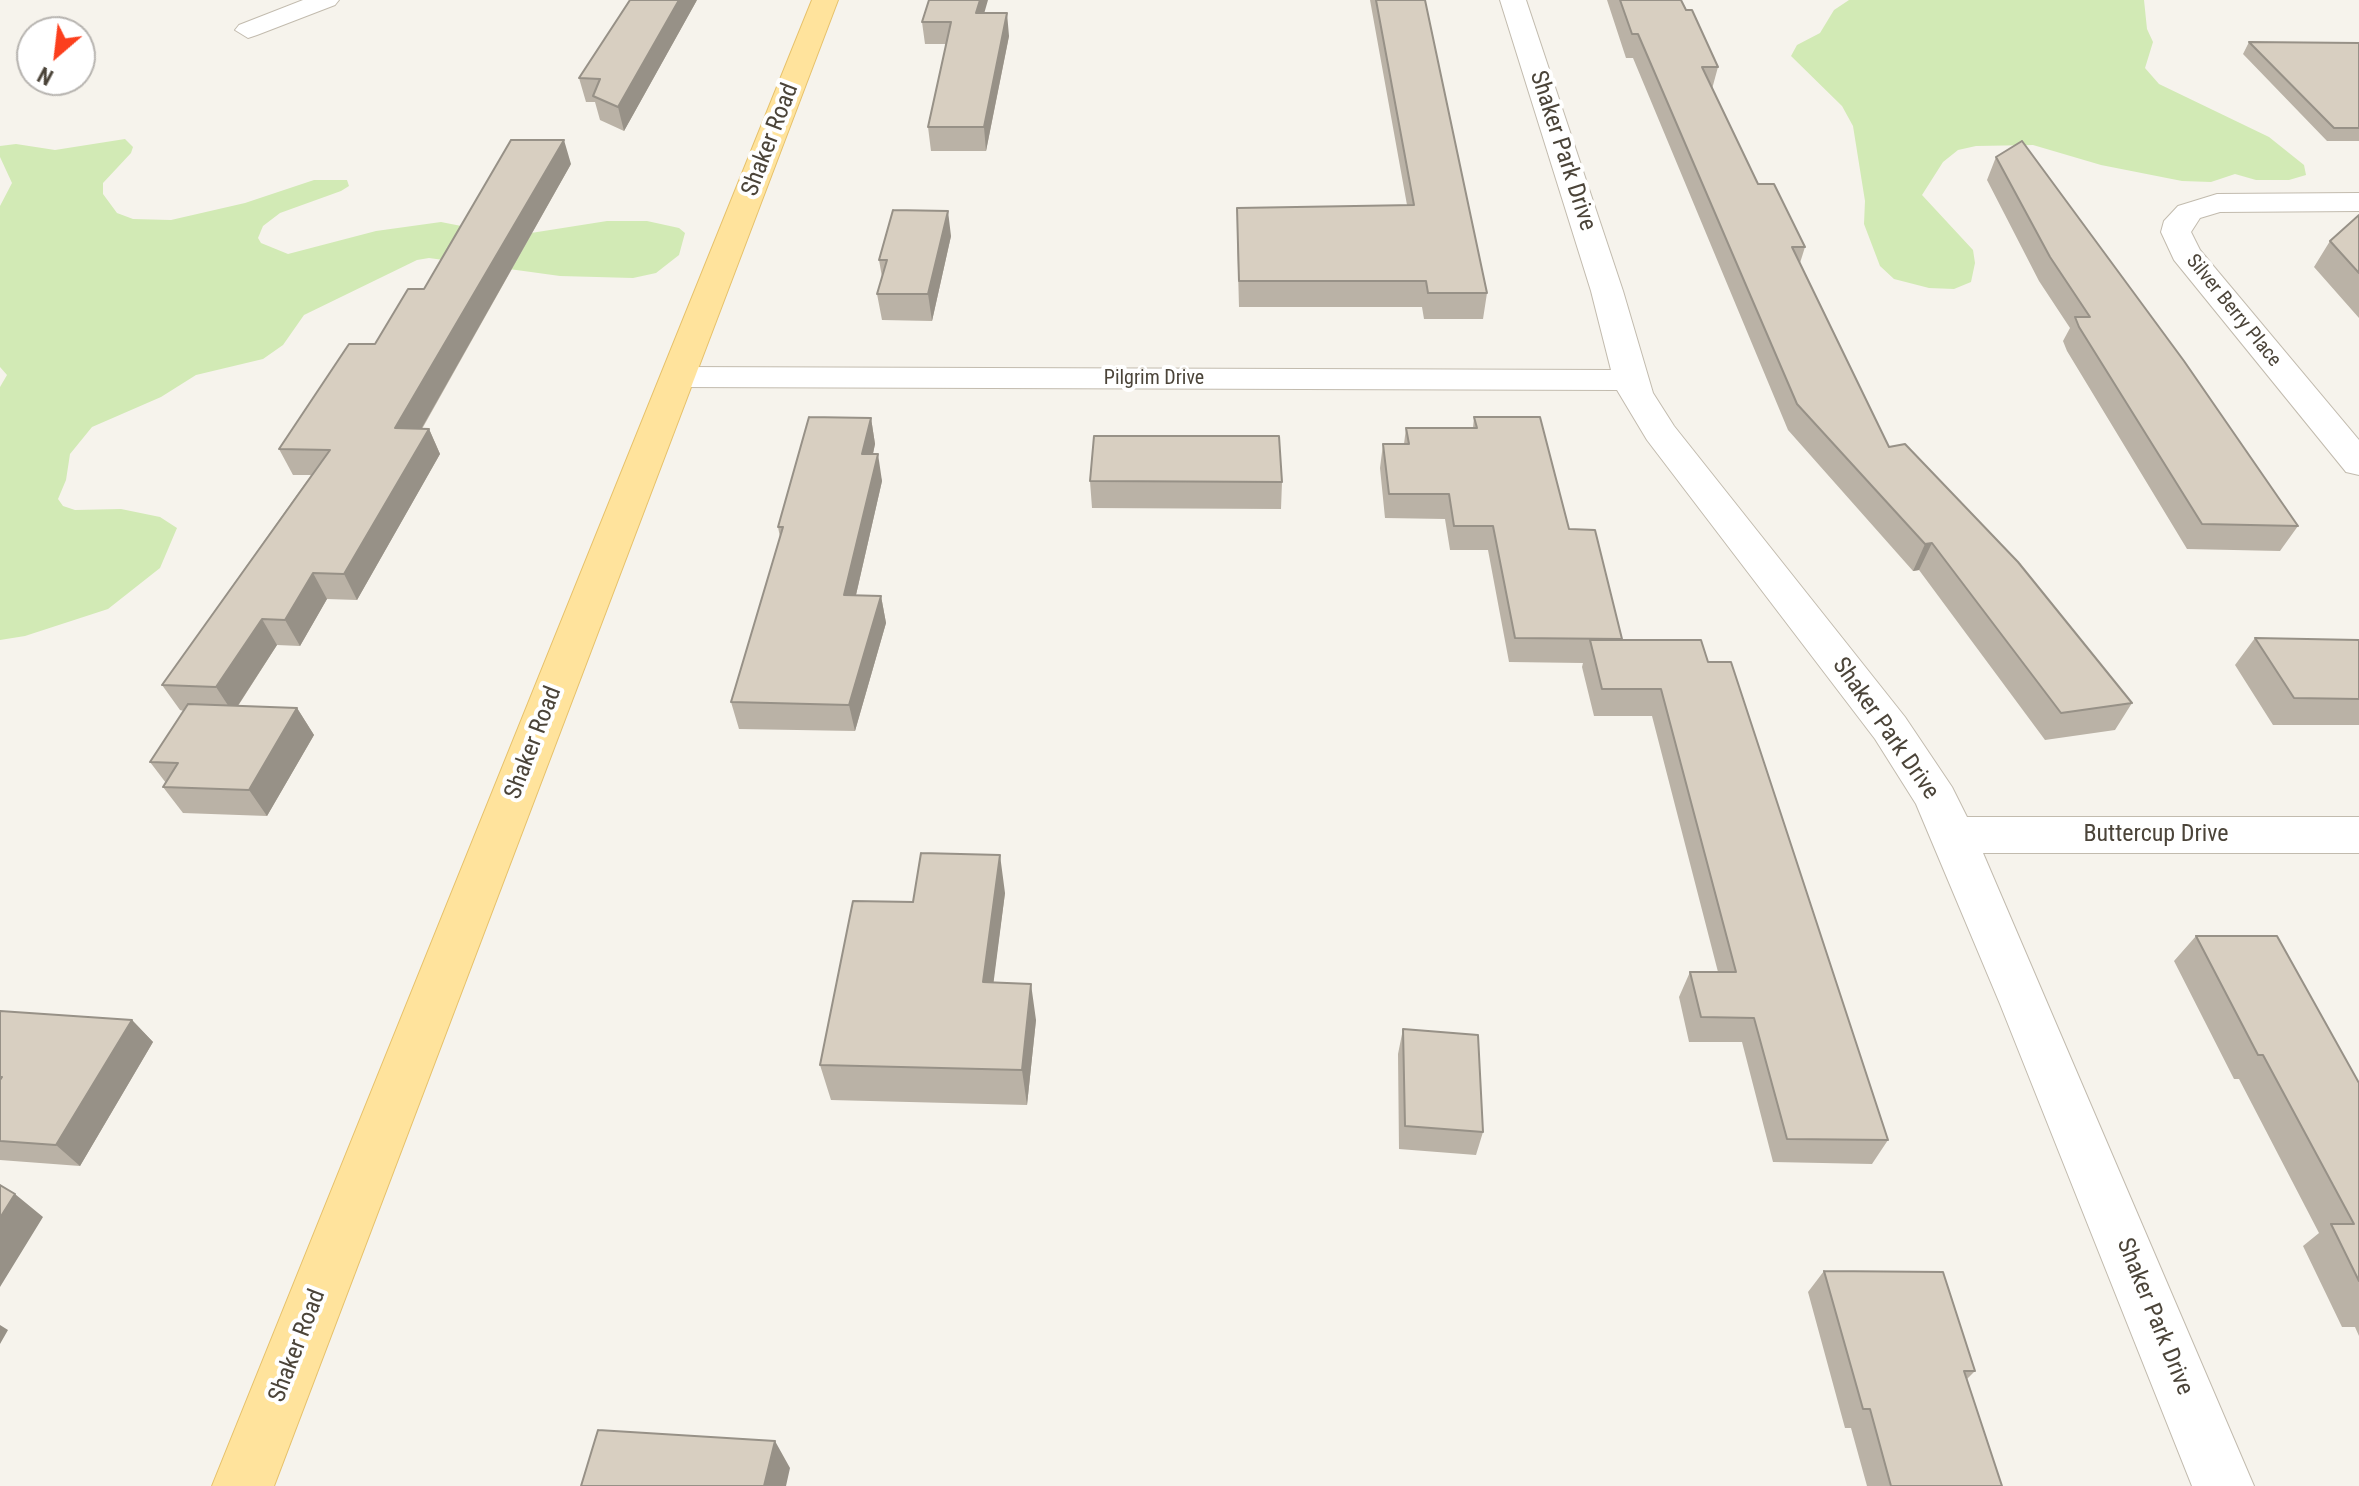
<!DOCTYPE html>
<html>
<head>
<meta charset="utf-8">
<style>
  body { margin:0 }
  #map { position:relative; width:2359px; height:1486px; overflow:hidden; background:#f6f3ec; font-family:"Roboto Condensed",sans-serif }
  canvas { display:block }
  .north { position:absolute; left:16px; top:16px; width:80px; height:80px; box-sizing:border-box; background:#fff; border:2px solid #b7b4b0; border-radius:50%; rotate:208deg; font-size:22px; font-weight:700; line-height:32px; text-align:center; color:#4b4439 }
  .north::after { content:''; display:block; margin:auto; width:28px; height:36px; background:#fc3f1d; clip-path:polygon(50% 0,100% 100%,50% 72%,0 100%) }
</style>
</head>
<body>
<div id="map">
<canvas width="2359" height="1486"></canvas>
<div class="north">N</div>
</div>
<script>
const g = document.querySelector('canvas').getContext('2d');
g.lineJoin = 'round';
function paint(path, color) { g.fillStyle = color; g.fill(path, 'evenodd'); }
const shape = rows => new Path2D(rows.map(r => 'M' + r).join(''));
function trace(path, color, width, dash) { g.strokeStyle = color; g.lineWidth = width; g.lineCap = dash ? 'butt' : 'round'; g.setLineDash(dash || []); g.stroke(path); }
function label(font, color, halo, rows, align = 'center') {
  g.font = font + ' "Roboto Condensed",sans-serif'; g.lineWidth = 8; g.setLineDash([]); g.textBaseline = 'middle'; g.strokeStyle = halo; g.fillStyle = color; for (const [text, x, y, turn = 0] of rows) {
    g.save(); g.translate(x, y); g.rotate((+turn || 0) * Math.PI / 180); g.textAlign = isNaN(turn) ? turn : align; if (halo) g.strokeText(text, 0, 0); g.fillText(text, 0, 0); g.restore();
  }
}
paint(shape([
  [1849,0,2144,0,2147,29,2153,42,2145,68,2159,84,2269,137,2304,165,2306,175,2289,180,2256,180,2235,174,2211,182,2182,181,2101,165,2033,145,1976,146,1958,150,1943,162,1922,195,1973,250,1975,263,1971,282,1954,289,1929,288,1894,279,1880,266,1864,224,1865,201,1853,126,1842,106,1791,56,1797,45,1820,33,1834,10],
  [125,139,133,147,131,153,103,183,103,194,117,213,133,219,171,220,245,203,314,180,347,180,349,186,341,191,280,213,263,226,258,238,261,243,288,254,376,231,441,222,512,236,607,221,647,221,679,228,685,233,679,255,656,273,633,278,560,276,429,258,417,260,304,315,283,345,263,359,196,375,161,397,92,427,70,454,66,480,58,499,63,506,75,510,121,509,160,517,177,528,160,568,108,609,25,636,0,640,0,387,7,375,0,367,0,206,12,183,0,157,0,146,16,144,55,150]
]), '#d2eab5');
const minor = shape([
  [303,0,339,0,335,5,257,35,248,38,235,30,239,25,303,0],
  [1500,0,1526,0,1623,291,1653,393,1674,426,1905,717,1952,787,1967,817,2359,817,2359,853,1983,853,2254,1486,2192,1486,2000,1004,1916,804,1875,739,1647,440,1617,390,678,387,666,384,661,377,666,370,678,367,1611,370,1591,291,1500,0],
  [2359,193,2359,211,2220,212,2200,218,2191,232,2200,250,2359,440,2359,475,2346,472,2174,260,2161,232,2164,221,2178,206,2217,194,2359,193]
]);
const major = shape([
  [812,0,838,0,274,1486,212,1486,812,0]
]);
trace(minor, '#c2bbae', 2);
trace(major, '#e6c16a', 2);
paint(minor, '#fff');
paint(major, '#ffe39c');
paint(shape([
  [697,0,624,131,600,120,595,102,586,102,579,78],
  [1370,0,1425,0,1487,293,1483,319,1424,319,1422,307,1239,307,1237,233,1237,208,1407,205],
  [1607,0,1681,0,1718,67,1712,89,1758,184,1805,247,1800,263,1889,447,2132,703,2115,730,2045,740,1919,570,1913,571,1788,430,1633,58,1626,58],
  [984,13,1009,36,986,151,931,151,928,127,946,44,925,44,922,22],
  [2249,42,2359,43,2359,141,2327,141,2243,54],
  [1996,157,2298,526,2280,551,2187,549,2067,351,2063,341,2070,328,2039,281,1987,180],
  [571,164,422,429,429,429,440,454,357,600,327,599,300,646,277,645,238,706,297,708,314,735,267,816,183,813,163,787,166,783,150,762,184,711,180,710,162,685,311,475,293,475,279,449,424,289],
  [2359,215,2359,318,2314,267,2330,241],
  [951,236,932,321,882,320,877,294,882,277,879,260],
  [1474,417,1569,529,1622,640,1708,662,1888,1140,1872,1164,1773,1162,1742,1042,1689,1042,1679,997,1690,972,1718,972,1652,716,1594,716,1582,667,1583,663,1509,662,1488,550,1450,550,1445,519,1385,518,1380,468,1383,444,1404,444,1406,428,1473,428],
  [871,418,875,444,873,454,882,481,856,595,881,596,886,623,855,731,739,729,731,702,780,537,778,527],
  [1090,481,1282,482,1281,509,1092,508],
  [2255,638,2359,640,2359,725,2273,725,2235,665],
  [1005,893,993,982,1036,1020,1027,1105,831,1100,820,1065,913,902],
  [2196,936,2359,1083,2359,1336,2355,1327,2342,1327,2303,1246,2319,1233,2239,1079,2234,1079,2174,961],
  [0,1011,132,1020,153,1042,80,1166,0,1160],
  [1403,1029,1483,1132,1476,1155,1399,1149,1398,1054],
  [1824,1271,1975,1371,1967,1379,2002,1486,1867,1486,1851,1428,1845,1428,1808,1292]
]), '#bab2a6');
paint(shape([
  [679,0,697,0,624,131,618,107],
  [980,0,988,0,978,35,976,13],
  [1007,13,1009,36,986,151,984,127],
  [564,140,571,164,407,454,395,428],
  [948,211,951,236,932,321,928,294],
  [871,418,875,444,867,481,862,454],
  [429,429,440,454,357,600,344,574],
  [878,454,882,481,850,621,844,595],
  [1932,543,1919,570,1913,571,1925,544],
  [313,573,327,599,300,646,285,620],
  [881,596,886,623,855,731,849,705],
  [262,619,277,645,233,713,216,687],
  [297,708,314,735,267,816,249,790],
  [1000,855,1005,893,989,1018,983,982],
  [1031,984,1036,1020,1027,1105,1022,1070],
  [132,1020,153,1042,80,1166,56,1145],
  [15,1194,43,1217,0,1287,0,1218],
  [0,1325,8,1330,0,1344],
  [775,1441,790,1468,786,1486,764,1486]
]), '#979187');
const building = shape([
  [630,0,679,0,618,107,593,96,600,79,579,78,630,0],
  [929,0,980,0,976,13,1007,13,984,127,928,127,951,22,922,22,929,0],
  [1376,0,1425,0,1487,293,1428,293,1426,281,1239,281,1237,208,1414,205,1376,0],
  [1620,0,1681,0,1686,10,1692,10,1718,67,1702,67,1758,184,1774,184,1805,247,1792,247,1889,447,1905,444,2018,562,2132,703,2061,713,1932,543,1925,544,1797,404,1638,34,1632,34,1620,0],
  [2249,42,2359,43,2359,128,2334,128,2249,42],
  [511,140,564,140,395,428,429,429,344,574,313,573,285,620,262,619,216,687,162,685,330,450,279,449,349,344,375,344,408,289,424,289,511,140],
  [2022,141,2184,361,2298,526,2202,524,2079,327,2075,317,2090,317,2050,257,1996,157,2022,141],
  [893,210,948,211,928,294,877,294,887,260,879,260,893,210],
  [2359,215,2359,273,2330,241,2359,215],
  [809,417,871,418,862,454,878,454,844,595,881,596,849,705,731,702,783,527,778,527,809,417],
  [1474,417,1540,417,1569,529,1595,530,1622,639,1515,638,1493,526,1454,526,1449,494,1389,494,1383,444,1409,444,1406,428,1477,428,1474,417],
  [1094,436,1279,436,1282,482,1090,481,1094,436],
  [2255,638,2359,640,2359,699,2294,698,2255,638],
  [1590,640,1701,640,1708,662,1731,662,1888,1140,1787,1139,1754,1018,1701,1017,1690,972,1736,972,1661,689,1602,689,1590,640],
  [188,704,297,708,249,790,163,787,178,763,150,762,188,704],
  [921,853,1000,855,983,982,1031,984,1022,1070,820,1065,853,901,913,902,921,853],
  [2196,936,2277,936,2359,1083,2359,1281,2331,1224,2354,1224,2263,1055,2258,1055,2196,936],
  [0,1011,132,1020,56,1145,0,1141,0,1080,2,1077,0,1077,0,1011],
  [1403,1029,1478,1035,1483,1132,1405,1126,1403,1029],
  [0,1185,15,1194,0,1218,0,1185],
  [1824,1271,1943,1272,1975,1371,1964,1371,2002,1486,1891,1486,1870,1409,1863,1409,1824,1271],
  [598,1430,775,1441,764,1486,581,1486,598,1430]
]);
paint(building, '#d8cfc1');
trace(building, '#979187', 2);
label('20px', '#4b4439', '#fff', [
  ["Silver Berry Place",2233,311,51],
  ["Pilgrim Drive",1154,379]
]);
label('24px', '#4b4439', '#fff', [
  ["Shaker Road",771,140,-69],
  ["Shaker Park Drive",1562,151,72],
  ["Shaker Park Drive",1885,729,55],
  ["Shaker Road",534,743,-69],
  ["Buttercup Drive",2156,835],
  ["Shaker Park Drive",2154,1317,68],
  ["Shaker Road",298,1346,-69]
]);
</script>
</body>
</html>
